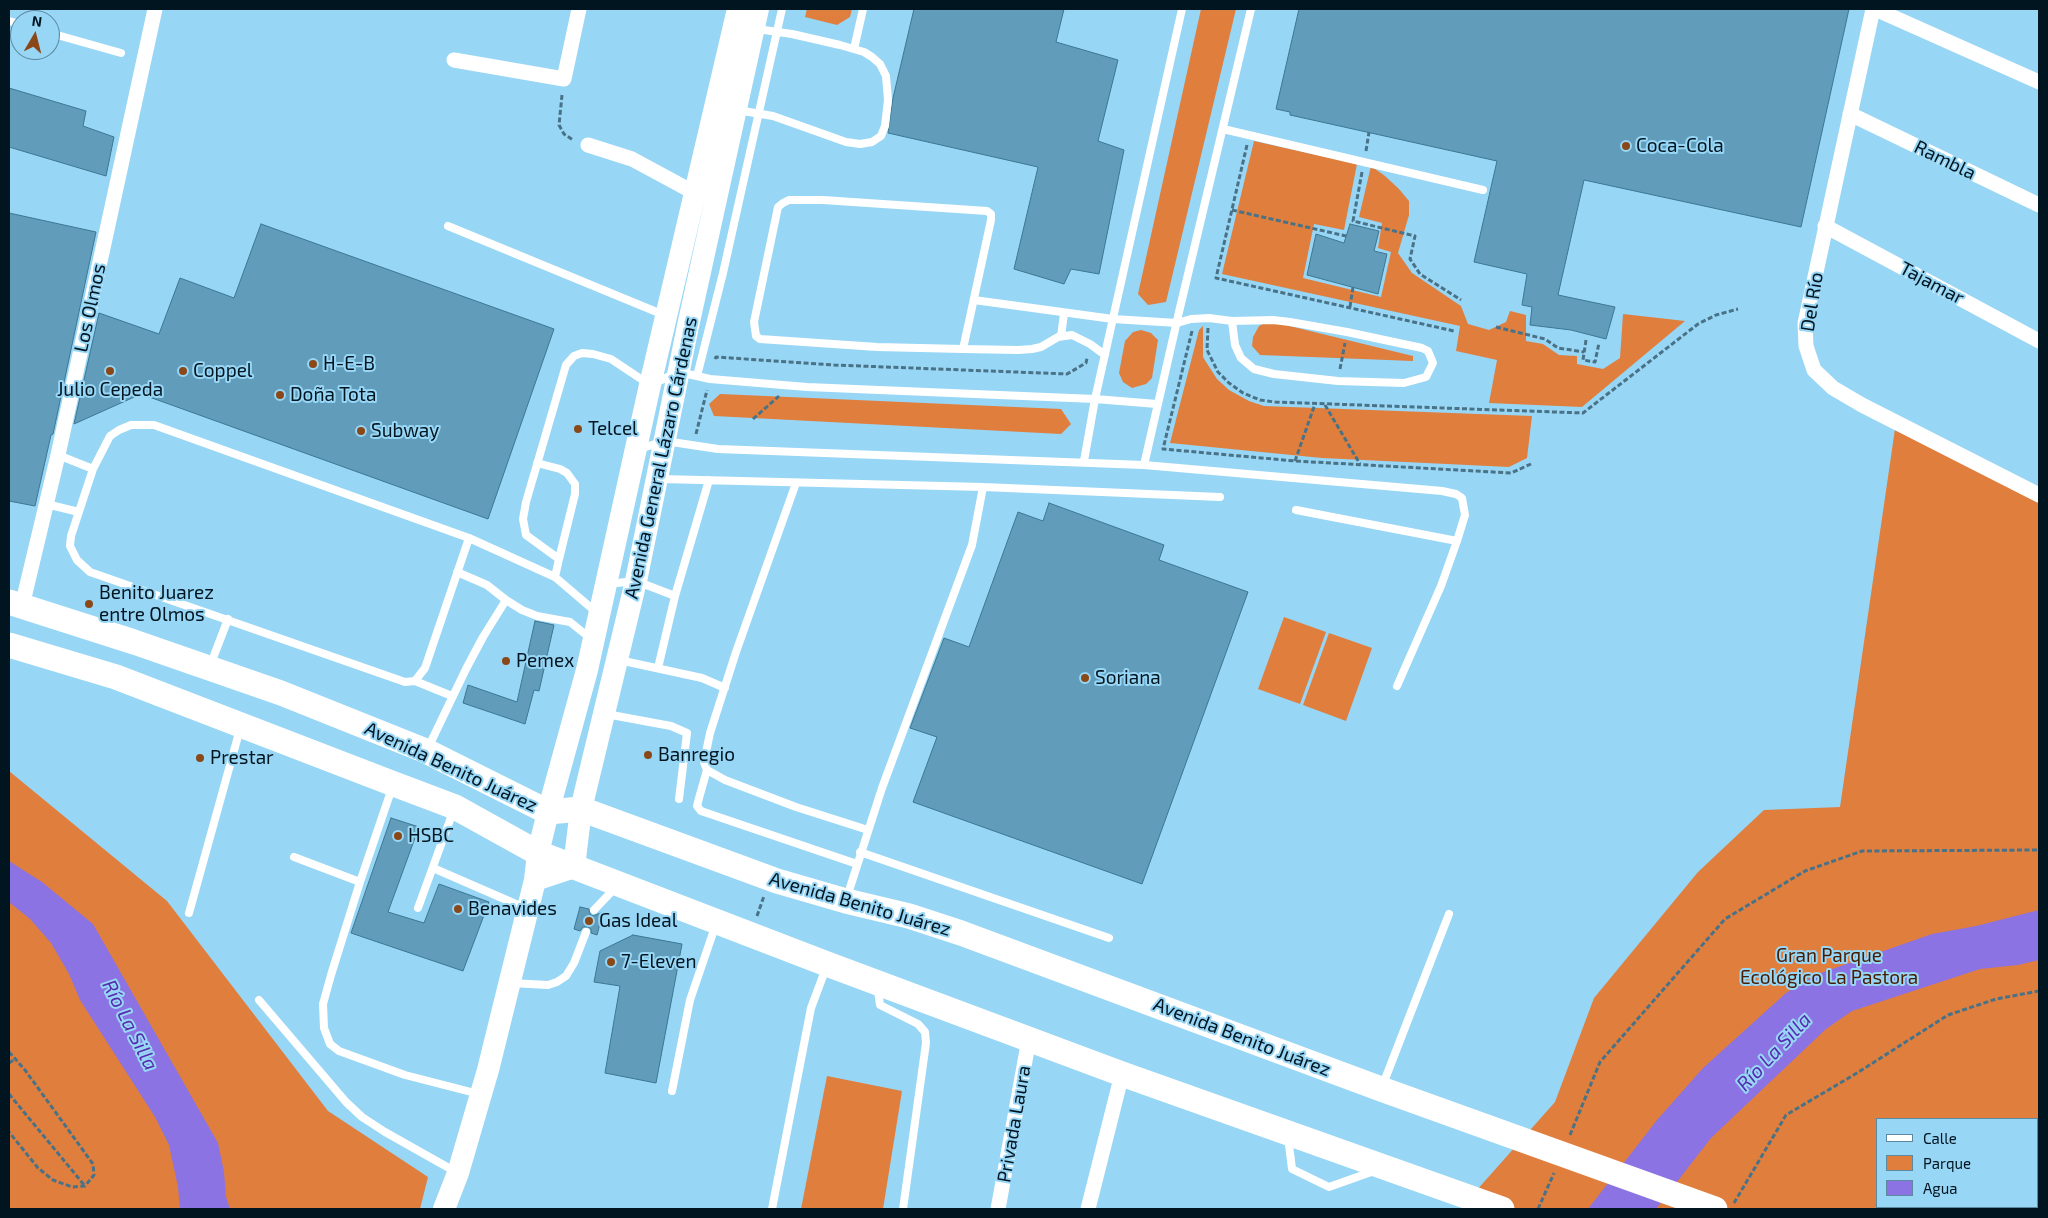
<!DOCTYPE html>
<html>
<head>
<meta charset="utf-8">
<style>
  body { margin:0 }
  #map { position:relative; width:2048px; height:1218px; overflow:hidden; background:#98d6f5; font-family:"Exo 2",sans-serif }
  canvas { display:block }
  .frame { position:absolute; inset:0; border:10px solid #001520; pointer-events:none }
  .legend { position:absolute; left:1876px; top:1118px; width:162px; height:90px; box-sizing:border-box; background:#98d6f5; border:1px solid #5b89a0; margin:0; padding:6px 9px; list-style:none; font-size:15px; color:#001520 }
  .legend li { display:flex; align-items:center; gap:10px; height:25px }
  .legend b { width:25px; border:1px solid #5b89a0 }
  .north { position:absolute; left:10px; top:10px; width:50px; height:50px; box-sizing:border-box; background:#98d6f5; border:1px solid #5b89a0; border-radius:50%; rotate:8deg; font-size:14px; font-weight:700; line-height:20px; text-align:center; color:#001520 }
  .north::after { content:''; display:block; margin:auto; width:18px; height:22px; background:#8a4718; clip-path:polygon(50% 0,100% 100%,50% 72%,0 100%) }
</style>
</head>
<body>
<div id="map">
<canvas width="2048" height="1218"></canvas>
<div class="frame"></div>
<ul class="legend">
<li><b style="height:6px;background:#fff"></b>Calle</li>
<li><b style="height:14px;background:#e07e3e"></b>Parque</li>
<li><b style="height:14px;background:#8b73e4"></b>Agua</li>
</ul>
<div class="north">N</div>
</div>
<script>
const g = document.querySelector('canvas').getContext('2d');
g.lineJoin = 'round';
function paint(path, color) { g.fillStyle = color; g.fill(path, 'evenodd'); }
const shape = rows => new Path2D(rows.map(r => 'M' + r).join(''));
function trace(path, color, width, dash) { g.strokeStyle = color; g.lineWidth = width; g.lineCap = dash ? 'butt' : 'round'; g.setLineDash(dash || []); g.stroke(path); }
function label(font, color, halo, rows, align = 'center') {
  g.font = font + ' "Exo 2",sans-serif'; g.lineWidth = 4; g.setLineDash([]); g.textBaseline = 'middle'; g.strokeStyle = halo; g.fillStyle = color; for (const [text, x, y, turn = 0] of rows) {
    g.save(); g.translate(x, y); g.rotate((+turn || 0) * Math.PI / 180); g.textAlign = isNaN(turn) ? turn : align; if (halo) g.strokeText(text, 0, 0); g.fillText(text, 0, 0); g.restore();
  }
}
paint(shape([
  [807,9,852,9,850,17,837,25,805,17],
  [1201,9,1236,9,1166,302,1148,305,1138,294],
  [1254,141,1357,164,1344,230,1314,224,1303,278,1381,297,1391,252,1378,248,1382,223,1359,217,1371,166,1385,176,1399,189,1409,201,1409,215,1398,253,1412,273,1461,306,1468,324,1489,330,1506,322,1510,311,1526,315,1526,341,1543,344,1559,355,1577,356,1577,364,1603,369,1620,358,1623,314,1685,321,1582,407,1489,403,1497,360,1456,351,1460,326,1222,274],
  [1269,321,1413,356,1413,361,1260,355,1252,346,1253,337,1259,326],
  [1203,326,1203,357,1208,365,1217,379,1229,390,1249,401,1264,406,1532,416,1527,458,1509,467,1322,458,1170,443,1199,330],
  [1141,330,1151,333,1158,340,1152,378,1146,384,1132,388,1123,382,1119,373,1125,341,1133,332],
  [720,394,1061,409,1071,424,1061,434,714,416,709,404],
  [1896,422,2039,495,2039,1209,1460,1209,1555,1102,1594,998,1698,872,1764,810,1840,807],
  [1877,1119,2037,1119,2037,1207,1877,1207],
  [1284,617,1326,632,1300,704,1258,689],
  [1329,633,1372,648,1346,721,1303,705],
  [9,771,167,901,328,1111,428,1177,420,1209,9,1209],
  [827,1076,902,1091,883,1209,801,1209]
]), '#e07e3e');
paint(shape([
  [9,861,42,882,93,924,218,1143,224,1172,226,1197,230,1209,180,1209,178,1187,169,1145,155,1117,80,1000,69,974,51,943,30,919,9,902],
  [2039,910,2039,960,2018,965,1980,969,1852,1011,1826,1029,1711,1138,1656,1209,1588,1209,1657,1120,1703,1068,1786,993,1815,975,1932,934,1976,926]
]), '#8b73e4');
const building = shape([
  [914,9,1064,9,1056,42,1118,60,1098,141,1124,150,1099,274,1071,269,1064,284,1014,269,1038,167,888,133,893,98,914,9],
  [1299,9,1849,9,1801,227,1584,180,1558,295,1615,307,1606,339,1571,330,1530,325,1532,307,1522,305,1527,274,1474,262,1497,161,1290,115,1290,112,1276,109,1299,9],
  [9,88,86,111,83,126,114,137,106,176,9,147,9,88],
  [9,213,96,232,53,434,51,435,35,506,9,501,9,213],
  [261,224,554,329,488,519,141,394,74,424,99,313,159,334,180,278,234,298,261,224],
  [1350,224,1379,231,1374,251,1387,254,1378,294,1307,275,1316,234,1344,243,1350,224],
  [1049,503,1164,545,1159,560,1248,592,1142,884,913,802,937,737,910,728,944,638,969,647,1018,512,1043,521,1049,503],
  [535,621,554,625,539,691,534,690,525,724,463,703,468,685,517,702,535,621],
  [391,818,419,827,388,912,424,923,439,884,489,902,463,971,351,933,391,818],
  [580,907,589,909,590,914,593,916,603,912,597,935,591,933,591,929,588,927,583,927,580,931,574,929,580,907],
  [633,935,682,944,656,1083,605,1073,620,986,594,982,600,951,633,935]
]);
paint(building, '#619dbb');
trace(building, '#3b7793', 1);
trace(shape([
  [562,95,559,125,564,134,573,140],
  [1247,145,1216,278,1454,331],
  [1366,151,1369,132],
  [1362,172,1353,221,1415,236,1410,259,1420,274,1461,300],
  [1232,210,1346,236],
  [1350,307,1353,287],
  [1496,327,1545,339,1558,348,1584,352],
  [1208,328,1207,350,1218,372,1229,383,1243,393,1260,400,1275,402,1583,413,1698,324,1716,315,1738,309],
  [1192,331,1163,449,1295,461,1511,473,1531,464],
  [1586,340,1583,360,1595,362,1599,343],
  [715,359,716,357,834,365,1067,374,1086,363,1087,358],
  [1340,369,1345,343],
  [1325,405,1360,464],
  [753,419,779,396],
  [696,434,707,390],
  [1295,461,1315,404],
  [757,916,764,896],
  [9,1052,25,1070,93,1164,94,1175,85,1186,72,1187,53,1180,38,1168,9,1132],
  [9,1063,15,1059],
  [9,1094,85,1186],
  [1570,1135,1600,1062,1725,919,1805,871,1862,851,2039,850],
  [1734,1203,1786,1115,1857,1073,1948,1015,1996,999,2039,991],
  [1538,1209,1554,1173]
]), '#497287', 3, [5, 2.5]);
trace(shape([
  [9,21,20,24],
  [50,33,121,53],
  [854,49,863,9],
  [737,110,773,116,846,142,860,144,872,142,881,136,885,126,888,100,886,76,880,64,872,57,864,52,840,45,792,34,757,29],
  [1223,129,1483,190],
  [448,226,664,315],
  [974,300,1113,319,1177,323,1191,319,1209,318,1232,321,1273,320,1290,322,1347,332,1422,348,1428,351,1433,363,1426,377,1404,383,1338,381,1274,374,1254,369,1241,358,1235,345,1232,321],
  [1061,336,1064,314],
  [963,349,991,220,991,214,987,211,823,200,789,200,783,203,778,207,754,322,756,336,760,339,877,347,963,349,1018,350,1032,349,1041,347,1058,337,1072,335,1090,344,1105,355],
  [697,376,723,273,782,9],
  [639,449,665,441,718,449,1144,465,1179,312,1251,9],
  [58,455,93,469,110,436,119,430,131,425,154,425,469,538,555,577,596,612],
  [1084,461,1095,399,1157,404],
  [537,463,560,469,567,473,575,484,575,494,559,559],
  [1144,465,1442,491,1456,494,1462,498,1465,515,1457,541,1441,586,1397,686],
  [93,469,71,536,70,546,77,560,90,572,405,682,415,681,425,668,469,538],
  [660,479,983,487,1220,497],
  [796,483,736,652,710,733,704,762,707,770,725,780,796,807,868,830],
  [46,504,79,512],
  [1296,510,1457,541],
  [457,572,487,585,506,600],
  [555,577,559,559,526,535,523,519,526,502,566,365,574,356,582,353,593,354,611,359,650,385,679,372,710,379,807,387,1095,399,1182,9],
  [607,584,636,581,675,596],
  [619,660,702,678,725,688],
  [210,666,228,619],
  [658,668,675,596,709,480],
  [415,681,452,696],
  [606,714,671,726,687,733,679,799],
  [428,748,466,669,483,637,506,600,522,610,537,616,570,622,590,638],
  [707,770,699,798,697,806,701,811,857,864],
  [392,788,360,882,331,975,323,1004,324,1028,330,1044,339,1051,405,1075,479,1094],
  [860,852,1109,938],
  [294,857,360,882],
  [433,868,525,908],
  [847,897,882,788,972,545,983,487],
  [418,908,454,809],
  [594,910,616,887],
  [189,913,240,729],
  [511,983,548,985,557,982,566,976,574,963,586,932],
  [881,990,878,991,880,1005,918,1024,925,1032,926,1043,903,1209],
  [259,1000,346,1102,362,1117,385,1132,456,1172],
  [1382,1087,1449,914],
  [672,1091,690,1000,716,924],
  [1288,1137,1292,1169,1329,1187,1374,1171],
  [772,1209,811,1008,826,968]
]), '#fff', 8);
trace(shape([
  [1873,9,1805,323,1806,346,1814,370,1833,388,1862,405,2039,495],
  [1875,9,2039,82],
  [454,60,564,79,579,9],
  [1850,114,2039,205],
  [588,145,632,159,695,193],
  [1825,226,2039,341],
  [22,606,58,455,155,9],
  [998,1209,1029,1039],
  [1088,1209,1122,1074]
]), '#fff', 15);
trace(shape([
  [535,880,574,867,581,809,636,581,688,326,758,9],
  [444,1209,458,1173,488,1070,535,880,538,853,548,812,587,670,650,385,738,9]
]), '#fff', 22);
trace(shape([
  [9,602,134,642,281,693,426,751,548,812,581,809,777,881,846,901,909,916,961,933,1381,1089,1715,1209],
  [9,645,116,677,394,784,455,807,538,853,827,964,1122,1074,1502,1209]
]), '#fff', 25);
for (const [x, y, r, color] of [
  [1626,146,5,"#8a4718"],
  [313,364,5,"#8a4718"],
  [110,371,5,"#8a4718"],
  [183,371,5,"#8a4718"],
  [280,395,5,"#8a4718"],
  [578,429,5,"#8a4718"],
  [361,431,5,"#8a4718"],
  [89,604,5,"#8a4718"],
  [506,661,5,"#8a4718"],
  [1085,678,5,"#8a4718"],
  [648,755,5,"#8a4718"],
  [200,758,5,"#8a4718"],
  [398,836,5,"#8a4718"],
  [458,909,5,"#8a4718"],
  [589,921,5,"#8a4718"],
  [611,962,5,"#8a4718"]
]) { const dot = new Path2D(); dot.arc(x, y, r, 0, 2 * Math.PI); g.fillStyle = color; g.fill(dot); trace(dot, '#98d6f5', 2); }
label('19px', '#001520', '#98d6f5', [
  ["Coca-Cola",1636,146],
  ["H-E-B",323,364],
  ["Coppel",193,371],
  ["Julio Cepeda",110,390,"center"],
  ["Doña Tota",290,395],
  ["Telcel",588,429],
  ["Subway",371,431],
  ["Benito Juarez",99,593],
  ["entre Olmos",99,615],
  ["Pemex",516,661],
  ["Soriana",1095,678],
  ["Banregio",658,755],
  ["Prestar",210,758],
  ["HSBC",408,836],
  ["Benavides",468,909],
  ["Gas Ideal",599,921],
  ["7-Eleven",621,962]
], 'left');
label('19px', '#001520', '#98d6f5', [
  ["Rambla",1945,160,26],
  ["Tajamar",1932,283,28],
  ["Del Río",1812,302,-81],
  ["Los Olmos",90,308,-78],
  ["Avenida General Lázaro Cárdenas",661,458,-78],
  ["Avenida Benito Juárez",451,767,25],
  ["Avenida Benito Juárez",860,904,16],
  ["Avenida Benito Juárez",1242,1037,21],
  ["Privada Laura",1014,1124,-80]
]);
label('19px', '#471c00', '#98d6f5', [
  ["Gran Parque",1829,956],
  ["Ecológico La Pastora",1829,978]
]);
label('italic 20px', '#572bb0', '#98d6f5', [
  ["Río La Silla",130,1025,63],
  ["Río La Silla",1774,1052,-47]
]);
</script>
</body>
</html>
